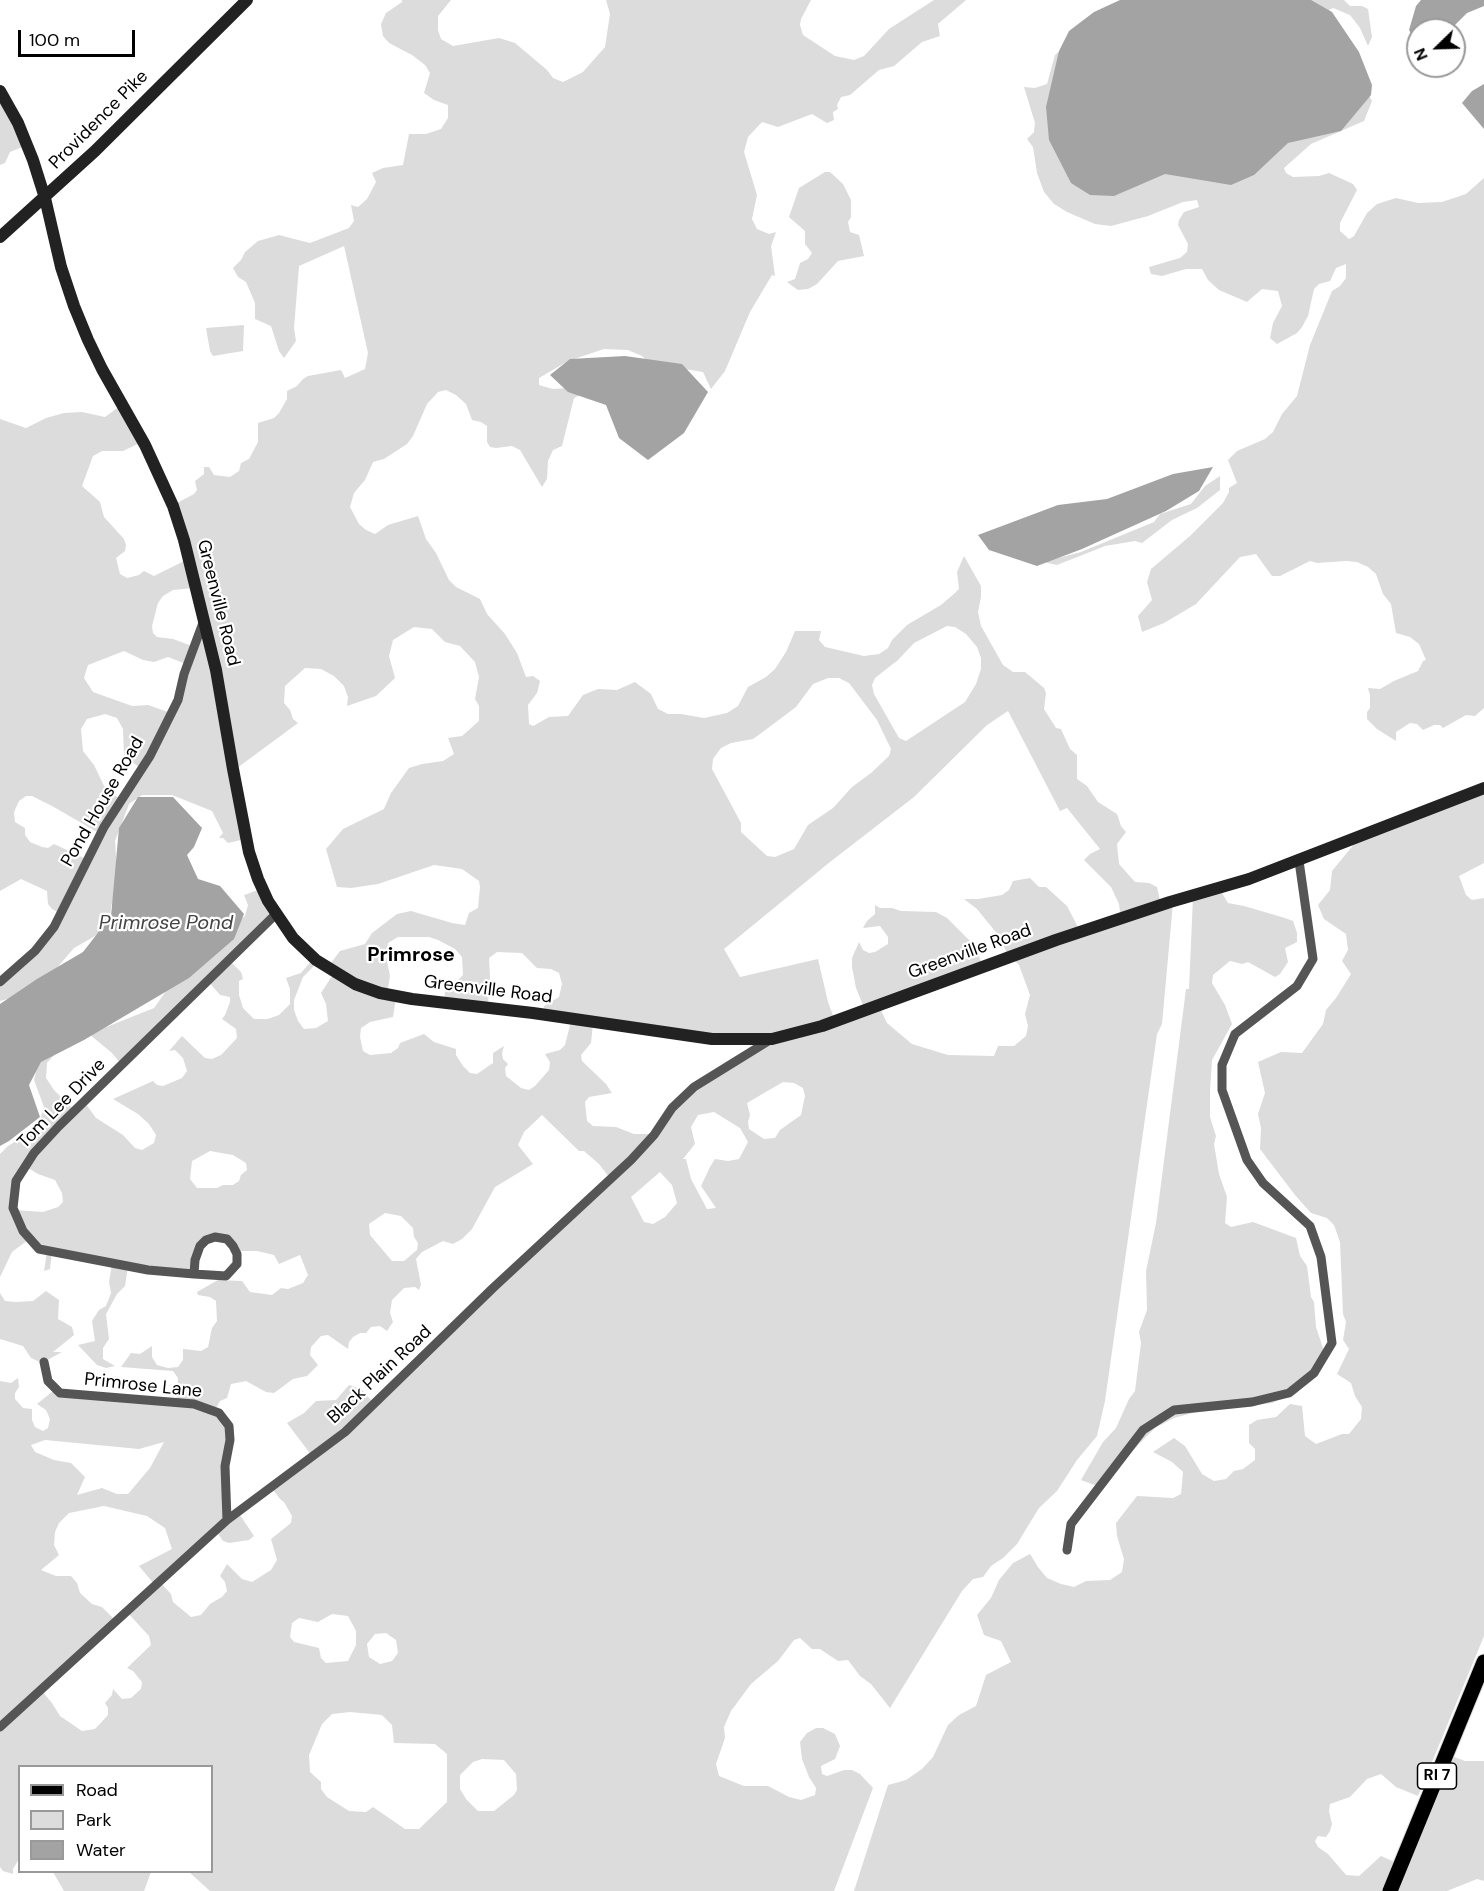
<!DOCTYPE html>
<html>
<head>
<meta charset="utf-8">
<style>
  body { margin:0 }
  #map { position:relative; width:1484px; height:1891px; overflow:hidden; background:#fff; font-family:"DM Sans",sans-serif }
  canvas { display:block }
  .legend { position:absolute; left:18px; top:1765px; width:195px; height:108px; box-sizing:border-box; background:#fff; border:2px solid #999; margin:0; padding:8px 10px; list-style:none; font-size:18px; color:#000 }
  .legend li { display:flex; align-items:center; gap:12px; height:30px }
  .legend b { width:30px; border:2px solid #999 }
  .north { position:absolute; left:1406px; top:18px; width:60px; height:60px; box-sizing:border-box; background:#fff; border:2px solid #999; border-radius:50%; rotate:247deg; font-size:16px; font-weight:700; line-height:24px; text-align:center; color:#000 }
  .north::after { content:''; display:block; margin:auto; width:21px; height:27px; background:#000; clip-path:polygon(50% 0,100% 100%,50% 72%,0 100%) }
  .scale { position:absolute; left:18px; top:30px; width:117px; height:27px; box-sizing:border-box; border:3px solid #000; border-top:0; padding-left:8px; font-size:18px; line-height:21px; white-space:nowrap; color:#000; -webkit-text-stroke:4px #fff; paint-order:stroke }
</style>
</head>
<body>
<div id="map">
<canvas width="1484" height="1891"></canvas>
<ul class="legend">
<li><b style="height:8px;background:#000"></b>Road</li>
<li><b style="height:16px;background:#dcdcdc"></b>Park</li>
<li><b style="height:16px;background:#a3a3a3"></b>Water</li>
</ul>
<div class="north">N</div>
<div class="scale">100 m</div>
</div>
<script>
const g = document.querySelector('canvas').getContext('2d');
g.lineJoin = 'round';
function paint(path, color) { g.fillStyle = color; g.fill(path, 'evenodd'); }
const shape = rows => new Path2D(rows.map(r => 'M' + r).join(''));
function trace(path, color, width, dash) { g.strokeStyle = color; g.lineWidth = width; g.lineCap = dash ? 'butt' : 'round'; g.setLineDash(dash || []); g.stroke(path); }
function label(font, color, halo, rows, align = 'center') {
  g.font = font + ' "DM Sans",sans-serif'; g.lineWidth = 4.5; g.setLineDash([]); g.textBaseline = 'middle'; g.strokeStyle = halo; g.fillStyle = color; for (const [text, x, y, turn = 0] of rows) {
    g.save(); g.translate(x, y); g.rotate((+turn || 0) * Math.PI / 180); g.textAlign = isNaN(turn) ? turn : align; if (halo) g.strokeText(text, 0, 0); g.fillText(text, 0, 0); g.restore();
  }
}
paint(shape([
  [402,0,451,0,438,16,438,30,441,39,453,46,499,38,515,43,547,70,553,78,563,82,583,72,605,47,610,14,606,0,811,0,801,19,800,25,803,35,835,56,854,60,864,56,889,29,934,0,966,0,938,24,940,36,922,42,894,66,879,70,850,95,841,97,837,105,838,109,833,112,834,120,827,123,812,114,778,127,762,122,748,137,744,152,757,195,752,219,757,229,769,234,776,232,771,246,775,276,772,275,750,312,725,371,711,389,703,372,649,363,642,356,628,350,604,349,568,361,539,378,539,385,553,389,568,388,585,393,574,398,562,446,553,450,548,461,547,479,542,487,520,450,512,446,496,448,490,447,487,442,487,426,481,422,472,420,466,404,456,395,446,390,438,392,427,404,413,436,407,444,384,459,373,462,365,480,354,493,350,507,359,524,366,530,375,534,388,525,418,516,426,539,436,553,449,580,456,587,480,599,487,614,505,634,517,653,526,677,533,676,540,681,537,693,528,705,529,724,533,726,549,717,568,716,583,695,598,689,617,690,635,682,651,694,658,709,668,714,681,714,704,718,727,713,738,706,748,687,766,677,775,669,786,652,795,631,821,631,819,640,825,647,864,656,879,654,888,648,892,640,907,625,941,605,955,593,959,589,957,572,964,556,981,586,981,597,978,612,981,626,1003,665,1013,672,1025,672,1044,688,1046,693,1044,709,1056,728,1061,729,1070,749,1077,755,1077,779,1087,786,1098,802,1117,814,1121,826,1126,832,1117,844,1119,864,1135,882,1149,883,1157,887,1161,905,1173,903,1162,1024,1157,1034,1105,1401,1097,1436,1077,1460,1057,1491,1039,1508,1017,1544,1003,1558,991,1566,983,1577,973,1579,962,1591,890,1708,871,1684,860,1676,848,1660,838,1661,820,1649,812,1649,800,1638,794,1640,778,1661,751,1684,731,1711,724,1727,725,1738,716,1764,719,1776,744,1786,768,1786,789,1797,801,1800,815,1795,816,1788,809,1777,802,1759,800,1742,807,1733,816,1728,823,1728,835,1734,840,1746,835,1759,821,1766,822,1774,827,1776,844,1770,852,1770,860,1774,873,1788,834,1891,210,1891,189,1872,212,1872,212,1766,20,1766,19,1859,13,1869,13,1874,3,1871,0,1867,0,1381,11,1383,18,1378,19,1387,15,1393,15,1399,23,1408,32,1409,32,1420,35,1427,43,1431,48,1428,50,1419,46,1410,37,1404,53,1391,176,1403,178,1378,173,1371,121,1367,131,1353,140,1354,152,1346,152,1357,157,1365,168,1368,178,1367,183,1360,183,1349,201,1351,208,1347,212,1328,217,1321,216,1301,210,1297,198,1295,197,1292,218,1280,242,1281,250,1292,272,1295,281,1288,288,1289,303,1283,308,1275,300,1255,279,1264,274,1255,257,1251,235,1251,221,1238,201,1244,194,1271,128,1267,125,1286,117,1294,106,1314,109,1339,103,1348,103,1359,115,1366,106,1368,97,1365,78,1345,95,1341,92,1321,99,1310,106,1306,111,1293,109,1282,112,1264,52,1252,50,1269,44,1271,47,1252,28,1240,12,1252,0,1277,0,1154,8,1146,24,1136,41,1117,44,1107,34,1080,38,1064,67,1040,47,1063,46,1078,54,1090,74,1110,85,1103,96,1118,123,1135,135,1148,142,1150,154,1143,156,1135,149,1124,138,1114,113,1099,153,1081,157,1085,163,1086,182,1078,187,1071,183,1058,175,1050,169,1051,182,1036,205,1058,212,1059,221,1055,237,1038,236,1029,222,1019,225,1015,230,1002,230,997,220,995,208,981,122,1065,112,1053,89,1034,154,1008,166,991,231,928,245,916,248,905,244,895,261,889,275,915,229,960,241,972,243,979,239,981,239,995,243,1008,254,1019,268,1019,279,1015,290,1004,290,989,286,978,301,973,313,959,317,963,303,977,294,1000,294,1010,298,1021,304,1029,316,1028,328,1021,326,1004,321,993,334,973,328,967,340,951,365,944,372,933,397,914,411,911,452,923,465,925,469,913,478,908,480,887,479,881,462,869,434,865,378,884,351,888,337,887,326,849,343,829,384,809,391,793,409,768,422,764,443,761,454,754,448,738,462,736,479,721,479,706,475,699,479,677,475,662,460,646,445,642,432,629,414,627,393,640,389,656,395,678,376,696,347,706,348,697,344,686,334,676,321,669,305,668,285,686,284,703,290,710,293,719,298,723,233,771,245,839,228,843,223,838,219,838,223,833,212,811,172,795,142,795,129,804,115,841,118,883,111,907,109,928,74,948,55,970,27,994,0,1001,0,981,23,961,59,913,52,909,48,904,47,891,21,879,0,891,0,419,26,428,46,418,64,413,82,412,105,417,120,406,142,442,123,451,102,451,93,456,82,486,100,502,104,517,124,539,126,545,125,551,116,558,120,574,127,578,139,575,144,571,154,576,186,560,173,505,194,494,197,490,195,481,204,474,204,467,209,467,214,475,230,477,239,471,241,463,249,459,258,442,258,423,274,418,279,413,287,399,287,391,297,386,303,379,308,376,341,370,345,378,365,369,368,353,344,246,299,266,294,328,296,341,284,358,279,351,271,326,255,319,255,303,246,282,238,277,233,268,241,260,245,252,258,241,279,235,310,243,349,228,354,221,351,205,358,207,367,199,376,182,372,173,383,168,403,165,409,134,426,134,441,129,448,118,448,105,434,100,424,93,430,73,425,65,412,55,389,43,383,36,381,24,386,13,402,2],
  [193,588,203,624,192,646,173,639,157,637,153,633,152,626,158,603,163,596,173,590],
  [947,626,955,627,966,634,977,647,981,658,981,669,976,684,965,702,906,741,899,738,874,694,872,685,875,678,898,660,914,643],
  [124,651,143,660,154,662,168,657,186,664,171,713,148,705,132,706,93,692,84,678,88,665],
  [828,678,839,678,849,683,877,720,891,749,889,756,871,773,852,787,833,808,808,825,794,849,775,857,767,856,741,832,741,823,712,769,713,759,721,748,731,743,753,739,760,734,796,707,813,684],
  [1008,711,1060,811,1067,808,1100,849,1090,854,1084,860,1111,887,1119,904,1121,919,1080,931,1067,906,1046,887,1039,887,1030,878,1013,881,1009,890,1002,895,978,899,964,899,977,909,999,936,1007,953,1019,965,1030,995,1025,1014,1028,1026,1026,1036,1014,1046,998,1046,994,1056,948,1055,912,1044,887,1023,879,1006,983,966,976,949,969,940,947,918,936,912,901,911,892,908,880,908,875,905,875,914,867,921,863,928,880,926,888,937,888,944,875,952,869,953,863,950,859,942,852,958,852,967,856,988,865,1010,835,1021,828,1002,818,959,740,977,724,949,830,862,914,797,987,725],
  [105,714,117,718,123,729,124,757,141,768,120,799,105,788,94,765,83,751,81,729,87,719],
  [26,796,32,796,52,806,99,833,86,859,54,844,48,848,42,847,30,842,25,835,25,828,15,822,14,812,19,801],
  [398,937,429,937,438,940,455,949,462,957,463,975,458,980,446,983,444,1003,488,1005,490,977,489,958,497,952,522,953,537,968,551,969,559,973,562,984,559,997,544,1006,545,1016,571,1021,565,1045,560,1050,545,1054,550,1062,549,1070,535,1086,529,1090,521,1088,506,1076,505,1068,508,1064,503,1059,502,1053,504,1046,493,1053,493,1063,477,1074,470,1073,463,1066,456,1055,456,1049,434,1042,424,1034,400,1043,398,1048,391,1053,370,1055,363,1051,360,1037,361,1028,370,1022,393,1017,396,998,387,994,390,976,386,956,388,943],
  [593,1024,765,1042,676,1104,654,1134,634,1134,616,1127,593,1126,587,1121,585,1102,589,1097,612,1093,606,1084,582,1061,581,1055,591,1043],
  [783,1082,794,1083,803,1088,805,1096,801,1115,780,1130,775,1138,764,1139,749,1129,748,1122,750,1115,747,1103],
  [714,1112,740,1128,748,1142,739,1159,728,1161,715,1159,710,1167,701,1186,716,1208,707,1209,691,1179,686,1159,683,1159,695,1144,691,1127,698,1115],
  [542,1115,579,1151,584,1151,599,1164,609,1177,374,1403,361,1389,349,1385,336,1400,316,1401,304,1413,287,1423,312,1456,271,1487,280,1499,284,1502,292,1516,291,1523,271,1539,277,1560,271,1570,252,1582,242,1579,227,1564,220,1576,225,1582,227,1591,222,1597,210,1604,201,1615,191,1617,173,1602,171,1594,159,1581,216,1531,223,1541,229,1543,249,1540,254,1536,238,1512,225,1516,227,1425,216,1408,220,1401,227,1398,231,1384,246,1381,266,1392,274,1393,293,1379,307,1376,318,1365,310,1355,311,1347,321,1336,328,1335,348,1349,349,1342,353,1337,360,1333,366,1333,371,1327,380,1326,387,1331,393,1322,390,1313,392,1300,404,1288,415,1287,419,1290,421,1285,416,1259,422,1252,443,1241,453,1244,462,1239,472,1229,495,1187,533,1164,518,1145,524,1132],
  [210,1151,233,1155,246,1163,247,1170,241,1175,239,1181,233,1185,223,1185,217,1188,197,1188,190,1179,192,1161],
  [25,1166,38,1174,55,1180,62,1193,63,1202,58,1207,43,1212,15,1210,15,1181],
  [660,1172,672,1185,677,1203,665,1217,653,1224,644,1222,631,1197],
  [385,1213,401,1216,413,1228,414,1237,418,1243,417,1250,404,1261,392,1261,370,1235,369,1224],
  [45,1440,139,1449,164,1442,150,1468,128,1494,117,1494,102,1488,77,1495,85,1477,71,1463,54,1460,35,1452,31,1445],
  [104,1506,147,1516,165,1528,172,1549,139,1566,154,1584,127,1612,149,1636,151,1645,127,1668,133,1671,142,1682,141,1689,131,1698,122,1699,113,1689,112,1695,105,1703,108,1708,108,1715,95,1729,82,1731,60,1716,52,1703,41,1690,115,1620,102,1607,92,1604,80,1593,77,1583,71,1576,56,1576,41,1570,59,1555,54,1545,55,1532,59,1523,69,1513],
  [332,1614,348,1616,356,1631,356,1645,348,1661,326,1663,321,1658,319,1648,294,1642,290,1637,292,1623,299,1618,318,1622],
  [386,1633,396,1640,398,1653,392,1661,380,1664,369,1657,367,1644,375,1634],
  [350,1712,382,1715,392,1725,394,1743,435,1744,447,1754,447,1802,419,1829,405,1829,373,1807,366,1812,349,1811,327,1797,321,1789,321,1782,310,1772,309,1755,322,1724,332,1714],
  [482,1759,504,1760,516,1774,517,1790,514,1795,494,1811,478,1811,466,1799,460,1789,460,1775,473,1762],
  [1234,0,1344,0,1350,6,1362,6,1368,9,1372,37,1368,46,1360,28,1350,15,1333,8,1325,12,1372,101,1364,121,1311,144,1284,168,1286,173,1293,177,1319,176,1329,173,1353,184,1357,190,1340,223,1340,231,1349,239,1354,236,1367,213,1377,204,1396,198,1418,203,1442,202,1466,194,1484,178,1484,708,1475,716,1466,715,1443,728,1440,725,1434,725,1423,730,1417,724,1410,723,1396,732,1396,741,1377,729,1367,719,1367,712,1370,708,1370,695,1368,688,1380,689,1394,681,1418,671,1423,661,1426,660,1419,644,1410,637,1396,633,1391,604,1383,594,1376,574,1368,567,1357,562,1346,561,1317,563,1310,561,1280,576,1272,576,1256,554,1240,557,1196,604,1164,623,1142,632,1138,616,1152,600,1147,582,1151,569,1190,536,1223,503,1229,492,1229,488,1237,483,1228,460,1237,451,1265,439,1273,432,1282,414,1297,396,1310,345,1332,291,1340,286,1346,278,1346,264,1336,268,1330,281,1319,284,1314,289,1308,316,1302,327,1297,333,1277,344,1270,338,1273,323,1282,306,1278,291,1262,289,1247,302,1219,290,1208,280,1202,269,1186,269,1162,276,1151,274,1149,267,1180,258,1187,252,1188,244,1178,225,1179,220,1184,212,1199,207,1197,200,1183,202,1148,216,1111,226,1095,224,1067,212,1054,204,1044,192,1037,173,1033,147,1027,139,1034,132,1035,123,1024,87,1035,88,1047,84,1055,55,1095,19],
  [0,93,25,146,10,152,5,163,0,165],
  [825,172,830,172,843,184,851,200,851,217,848,222,850,232,859,235,864,256,838,261,817,284,808,289,798,290,787,282,795,279,800,263,808,259,812,253,805,244,805,231,789,217,799,188],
  [244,325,243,351,213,356,210,351,206,328],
  [1220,476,1220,490,1197,508,1172,520,1142,543,1135,541,1105,546,1057,565,1043,562,1081,552,1154,522,1160,514,1191,504,1205,486],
  [1484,793,1484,863,1459,876,1466,895,1472,900,1484,898,1484,1636,1418,1796,1396,1787,1381,1774,1367,1779,1350,1797,1330,1804,1329,1811,1332,1824,1330,1831,1326,1837,1318,1836,1315,1841,1318,1847,1328,1854,1346,1875,1359,1876,1381,1856,1399,1864,1389,1891,854,1891,888,1785,906,1780,922,1769,933,1757,948,1725,959,1715,976,1706,986,1675,1011,1662,1001,1641,984,1635,977,1615,991,1598,999,1580,1013,1563,1030,1554,1038,1567,1047,1578,1061,1584,1074,1587,1086,1581,1110,1580,1122,1572,1124,1559,1117,1536,1116,1523,1137,1496,1173,1498,1181,1494,1183,1472,1172,1462,1153,1452,1174,1438,1185,1446,1202,1474,1214,1481,1226,1479,1234,1471,1243,1469,1255,1460,1255,1449,1249,1443,1249,1425,1257,1420,1276,1417,1290,1404,1302,1406,1305,1436,1316,1444,1342,1434,1349,1434,1361,1419,1362,1407,1355,1396,1351,1383,1337,1374,1349,1349,1343,1340,1346,1322,1343,1314,1340,1242,1334,1225,1327,1218,1311,1213,1295,1195,1260,1149,1261,1128,1258,1114,1265,1093,1258,1062,1281,1052,1302,1053,1323,1024,1326,1010,1336,998,1351,974,1342,961,1348,950,1346,934,1324,919,1318,905,1330,890,1332,871,1359,838],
  [1219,888,1228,903,1244,906,1285,918,1293,921,1297,933,1297,942,1285,948,1288,962,1280,974,1275,977,1248,962,1242,964,1230,961,1213,975,1212,983,1225,1005,1232,1024,1212,1060,1210,1090,1210,1117,1216,1136,1214,1144,1219,1174,1227,1197,1225,1223,1231,1227,1253,1222,1296,1238,1300,1256,1307,1266,1311,1297,1314,1302,1316,1327,1324,1351,1297,1392,1272,1403,1193,1413,1174,1418,1155,1428,1127,1456,1103,1488,1081,1480,1103,1442,1116,1428,1129,1399,1135,1391,1141,1343,1139,1332,1147,1310,1146,1271,1156,1223,1186,989,1189,989,1193,897],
  [46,1291,59,1300,58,1319,72,1327,74,1335,53,1352,62,1352,42,1363,31,1358,23,1346,0,1339,0,1293,5,1301,16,1302,33,1301],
  [1449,1755,1465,1761,1484,1761,1484,1881,1477,1879,1447,1891,1392,1891],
  [53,1872,151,1872,144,1891,64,1891]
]), '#dcdcdc');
paint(shape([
  [1120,0,1311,0,1332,12,1359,52,1372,85,1371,95,1341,131,1288,143,1254,175,1231,185,1165,174,1114,196,1090,195,1071,183,1049,140,1046,107,1059,51,1069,31,1094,12],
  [1421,0,1484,0,1484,6,1467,13,1450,30,1418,30,1418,45,1409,30,1416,6],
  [1484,84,1484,129,1462,103,1472,91],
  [625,356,682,364,708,392,684,433,648,460,619,438,606,405,568,392,550,375,570,359],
  [1213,467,1199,491,1166,511,1082,549,1037,566,989,550,978,535,1058,505,1107,499,1173,474],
  [138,797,173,797,202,828,194,847,187,855,198,879,220,886,244,914,234,939,189,978,84,1040,41,1062,29,1085,40,1117,9,1141,0,1146,0,1004,37,979,83,952,111,916,119,828]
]), '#a3a3a3');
const primary = shape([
  [1390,1891,1484,1662]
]);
trace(primary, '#dbdbdb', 17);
trace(shape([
  [0,982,35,951,54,927,104,827,150,756,178,700,184,674,204,620],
  [215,1237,227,1239,233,1246,237,1254,237,1264,226,1276,194,1274,195,1260,200,1246,206,1240,215,1237],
  [194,1274,148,1270,39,1249,23,1231,13,1208,16,1181,34,1153,59,1126,276,914],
  [44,1362,48,1381,60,1393,194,1404,219,1413,229,1426,230,1440,225,1466,227,1520],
  [1067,1550,1071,1524,1143,1430,1174,1410,1252,1402,1289,1393,1314,1373,1332,1343,1321,1257,1310,1226,1263,1183,1247,1160,1222,1090,1222,1065,1235,1034,1297,986,1313,959,1299,861],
  [0,1727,227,1520,345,1432,493,1288,631,1160,654,1135,672,1108,694,1087,770,1040]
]), '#555', 9);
trace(shape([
  [0,91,18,123,33,160,45,198,61,267,74,306,88,340,102,369,145,445,173,506,184,540,216,670,233,769,249,852,258,879,268,901,293,938,316,960,355,984,380,993,412,999,533,1013,712,1039,772,1039,822,1026,1056,940,1170,902,1249,879,1484,788],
  [0,237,95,151,247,0]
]), '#222', 12);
trace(primary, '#000', 15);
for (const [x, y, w] of [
  [1437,1776,39]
]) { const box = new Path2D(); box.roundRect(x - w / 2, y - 13, w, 26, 4.5); g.fillStyle = '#fff'; g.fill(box); trace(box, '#000', 1.5); }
label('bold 16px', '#000', null, [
  ["RI 7",1437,1776]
]);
label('18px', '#000', '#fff', [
  ["Providence Pike",99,120,-45],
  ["Greenville Road",218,603,76],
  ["Pond House Road",103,802,-60],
  ["Greenville Road",970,952,-20],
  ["Greenville Road",488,990,7],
  ["Tom Lee Drive",62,1104,-46],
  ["Black Plain Road",380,1375,-43],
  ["Primrose Lane",143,1386,6]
]);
label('italic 20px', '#444', '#fff', [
  ["Primrose Pond",166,924]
]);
label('bold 20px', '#000', '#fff', [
  ["Primrose",411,956]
]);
</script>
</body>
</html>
